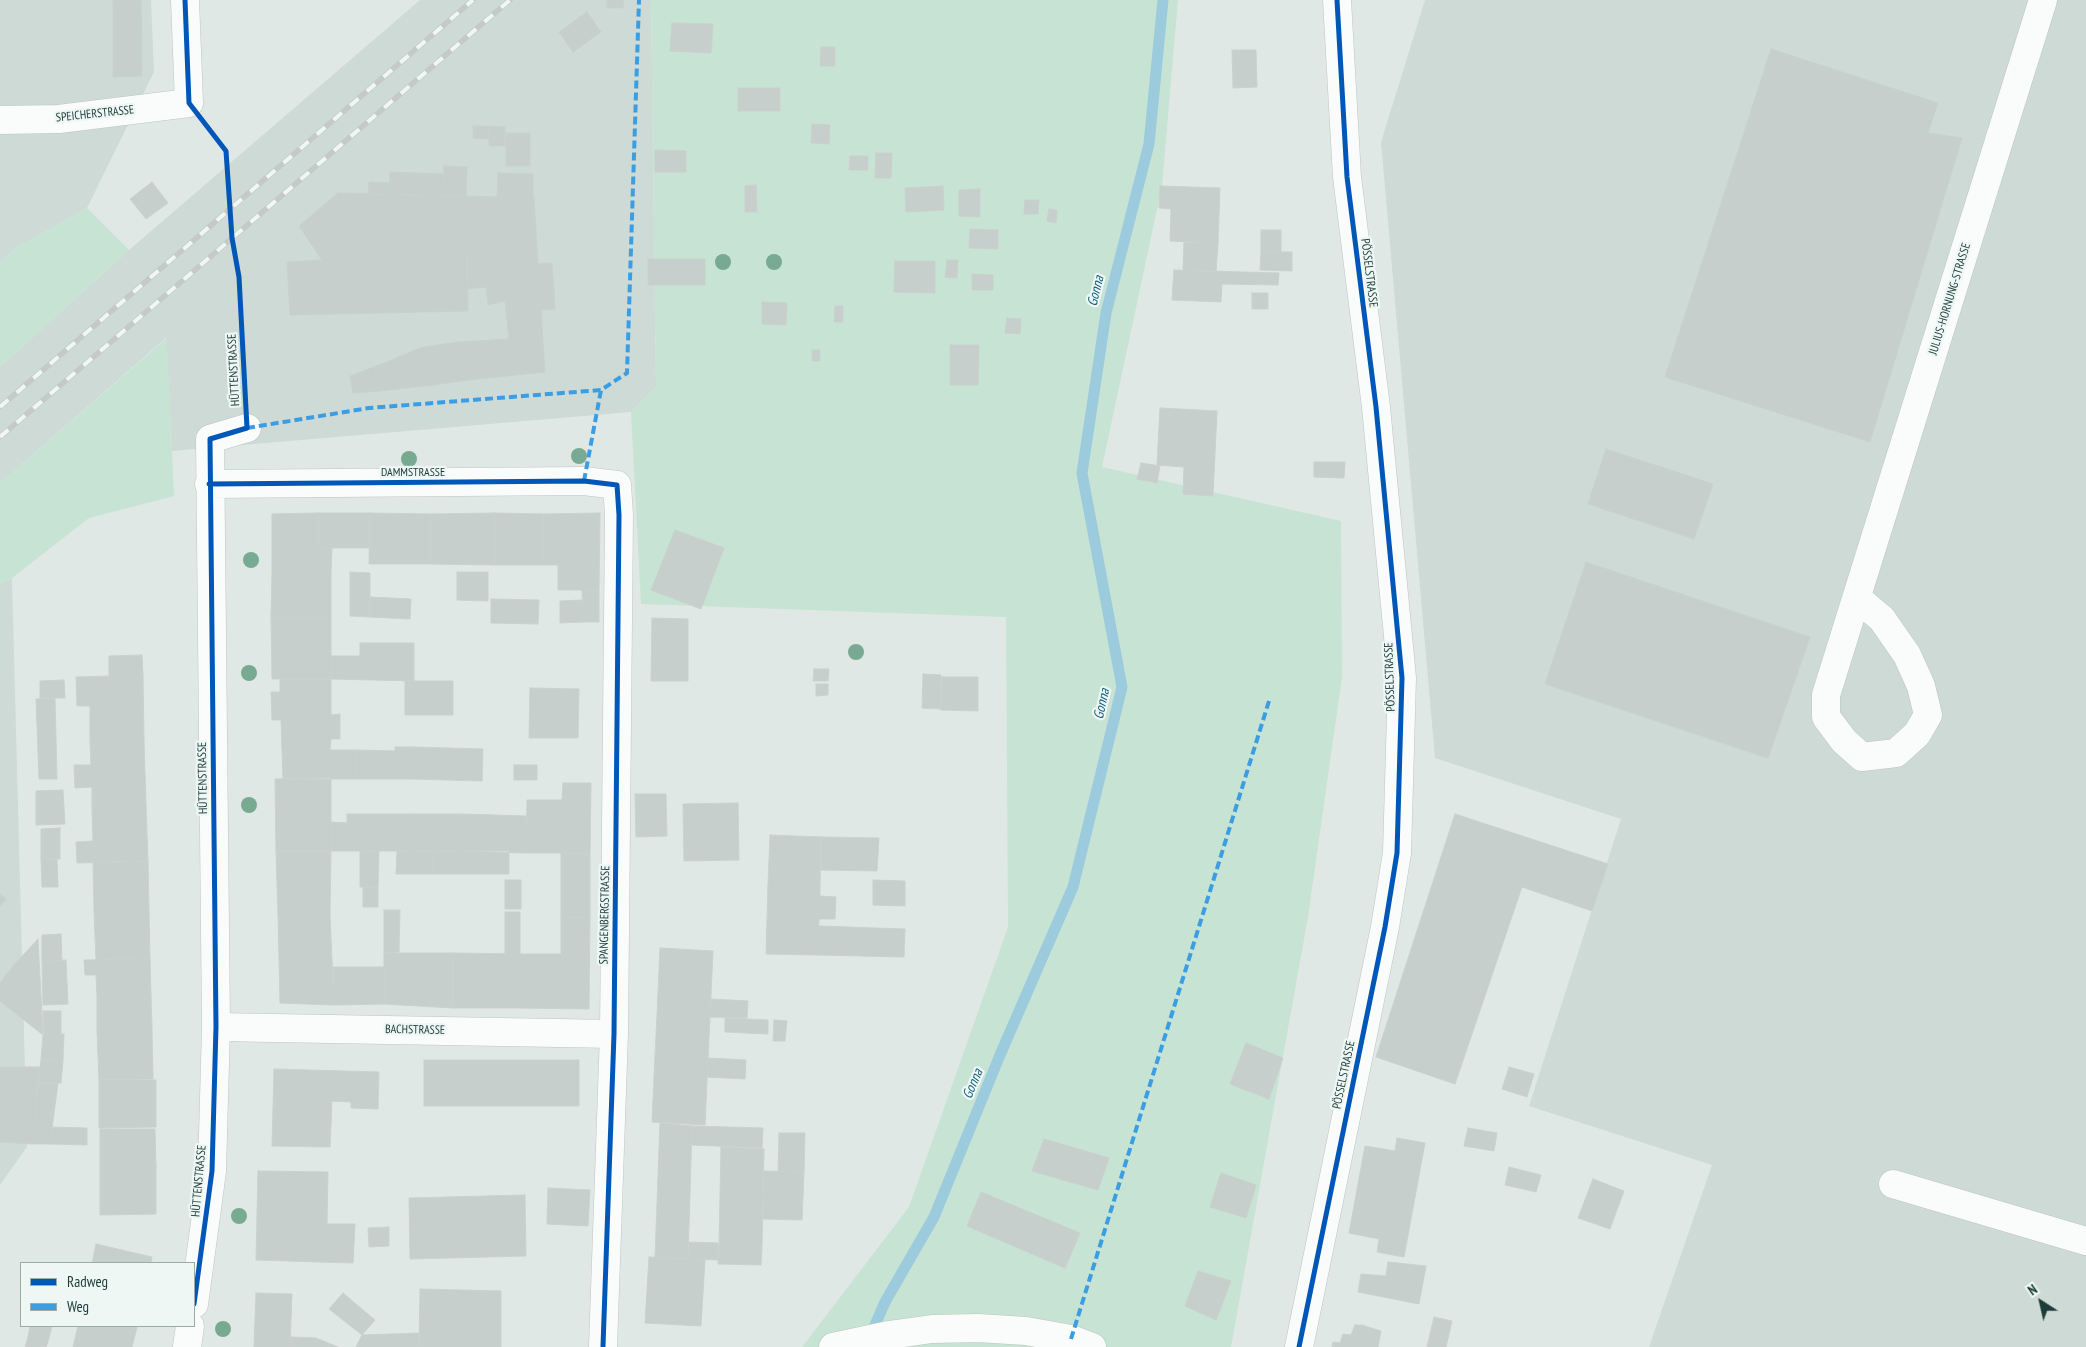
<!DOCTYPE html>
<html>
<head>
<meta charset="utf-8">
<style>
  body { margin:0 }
  #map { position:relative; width:2086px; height:1347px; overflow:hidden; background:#e0e8e6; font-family:"PT Sans Narrow",sans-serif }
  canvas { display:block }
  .legend { position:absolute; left:20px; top:1262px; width:175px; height:65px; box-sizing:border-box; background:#eef7f4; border:1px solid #9aaca9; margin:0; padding:6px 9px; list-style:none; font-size:15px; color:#1d3c38 }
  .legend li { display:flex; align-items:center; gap:10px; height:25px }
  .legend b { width:25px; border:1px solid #9aaca9 }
  .north { position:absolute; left:2016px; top:1277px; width:50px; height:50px; -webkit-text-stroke:4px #eef7f4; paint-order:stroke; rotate:325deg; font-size:14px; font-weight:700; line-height:20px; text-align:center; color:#1d3c38 }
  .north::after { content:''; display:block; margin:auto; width:18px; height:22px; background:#1d3c38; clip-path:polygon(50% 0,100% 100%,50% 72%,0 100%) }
</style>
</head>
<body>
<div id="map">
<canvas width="2086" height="1347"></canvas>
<ul class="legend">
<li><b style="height:6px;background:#0057b8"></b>Radweg</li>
<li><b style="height:6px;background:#3c9ee2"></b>Weg</li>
</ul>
<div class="north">N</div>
</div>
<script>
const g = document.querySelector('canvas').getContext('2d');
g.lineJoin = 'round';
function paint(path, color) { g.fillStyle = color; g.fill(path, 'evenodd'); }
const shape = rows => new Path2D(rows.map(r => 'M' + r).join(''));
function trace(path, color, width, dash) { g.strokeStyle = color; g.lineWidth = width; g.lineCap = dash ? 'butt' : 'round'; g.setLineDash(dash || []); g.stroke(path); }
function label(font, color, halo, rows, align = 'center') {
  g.font = font + ' "PT Sans Narrow",sans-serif'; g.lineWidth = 4.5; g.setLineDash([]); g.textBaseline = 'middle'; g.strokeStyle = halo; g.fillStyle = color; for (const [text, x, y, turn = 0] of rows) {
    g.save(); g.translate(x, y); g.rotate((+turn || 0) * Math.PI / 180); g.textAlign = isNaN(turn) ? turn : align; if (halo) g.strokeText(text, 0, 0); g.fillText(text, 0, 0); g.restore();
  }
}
paint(shape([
  [0,0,151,0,154,72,87,208,16,248,0,262],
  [420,0,651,0,656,387,631,412,172,451,166,338,0,483,0,367,129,250],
  [1425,0,2086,0,2086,1347,1649,1347,1712,1165,1529,1106,1621,819,1435,758,1381,142],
  [12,578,27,1147,0,1185,0,584]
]), '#cddad6');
paint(shape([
  [651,0,1178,0,1162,186,1102,467,1341,521,1342,677,1308,917,1231,1347,802,1347,909,1207,1008,927,1006,617,641,604,631,412,656,387],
  [87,208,129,250,0,367,0,262,16,248],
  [167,338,174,496,89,518,12,578,0,584,0,483]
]), '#c7e3d4');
trace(shape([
  [869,1339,885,1302,934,1217,1000,1055,1073,887,1122,687,1082,473,1106,313,1149,144,1163,0]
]), '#9bcbdc', 11);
const building = shape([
  [113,0,141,0,142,76,113,77,113,0],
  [607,0,624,0,623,8,607,8,607,0],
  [587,12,601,32,573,52,559,32,587,12],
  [672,23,713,24,711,53,670,51,672,23],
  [821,47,835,47,835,66,820,66,821,47],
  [1771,49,1938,103,1928,133,1962,138,1870,442,1665,377,1771,49],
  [1232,50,1256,50,1257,87,1233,88,1232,50],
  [738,88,780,88,780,111,738,111,738,88],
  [812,124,830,125,829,144,811,143,812,124],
  [473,126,489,126,489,139,473,138,473,126],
  [489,126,505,127,505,146,489,146,489,126],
  [506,133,530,133,530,166,506,166,506,133],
  [655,150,686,151,686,172,655,172,655,150],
  [876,153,892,153,891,178,875,178,876,153],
  [850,156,868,156,868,170,849,170,850,156],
  [444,166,467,167,466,196,443,196,444,166],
  [390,172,444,174,443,196,368,194,369,182,389,183,390,172],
  [498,173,533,174,533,198,497,197,498,173],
  [152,182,168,203,146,219,130,199,152,182],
  [756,185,757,212,745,212,745,186,756,185],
  [943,186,944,210,906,212,905,188,943,186],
  [1160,186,1220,188,1218,243,1170,241,1171,209,1159,208,1160,186],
  [980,189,980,217,959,216,959,190,980,189],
  [338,193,466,196,468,311,290,315,287,262,322,260,299,226,338,193],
  [466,196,534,198,538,264,552,263,554,291,540,292,488,305,486,287,467,289,466,196],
  [1025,200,1039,200,1038,214,1024,214,1025,200],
  [1049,209,1057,210,1056,223,1047,221,1049,209],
  [970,229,998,230,998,249,969,248,970,229],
  [1261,230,1281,230,1281,252,1261,252,1261,230],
  [1184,242,1218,243,1216,272,1183,270,1184,242],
  [1261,252,1292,252,1292,271,1260,270,1261,252],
  [648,259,705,259,705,285,648,285,648,259],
  [947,260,958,260,957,278,945,277,947,260],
  [895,261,935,261,935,293,894,292,895,261],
  [1174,270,1279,273,1278,285,1222,284,1221,302,1172,300,1174,270],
  [972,274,993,275,993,290,972,290,972,274],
  [554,291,555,309,541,310,545,372,468,380,459,342,509,339,505,301,540,292,554,291],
  [1252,293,1268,293,1268,309,1252,309,1252,293],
  [762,302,787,303,786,325,762,324,762,302],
  [835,306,843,306,843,322,834,322,835,306],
  [1007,318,1021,319,1020,334,1005,333,1007,318],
  [459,342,468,380,433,385,423,347,459,342],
  [950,345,979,345,978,385,950,385,950,345],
  [423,347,433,385,380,391,374,367,423,347],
  [812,350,820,350,820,361,812,361,812,350],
  [374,367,380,391,353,393,350,376,374,367],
  [1160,408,1217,411,1213,496,1183,494,1184,467,1157,465,1160,408],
  [1606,449,1713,484,1694,539,1588,504,1606,449],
  [1314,462,1345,462,1344,478,1314,477,1314,462],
  [1141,463,1160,466,1157,483,1137,479,1141,463],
  [318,513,318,548,332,548,331,572,272,573,272,514,318,513],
  [318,513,370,513,370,548,318,548,318,513],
  [370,513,430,514,430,564,369,564,370,513],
  [495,513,495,565,430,564,430,514,495,513],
  [495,513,543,514,543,565,495,565,495,513],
  [600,513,599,590,558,590,558,565,543,565,543,514,600,513],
  [675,530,724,548,701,609,651,590,675,530],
  [1586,562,1810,637,1768,758,1545,684,1586,562],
  [331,572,331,616,271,616,272,573,331,572],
  [350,572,370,573,370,617,350,616,350,572],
  [457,572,488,572,488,601,457,600,457,572],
  [582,590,599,590,599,622,583,622,582,590],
  [370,597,411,599,410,619,370,617,370,597],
  [491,599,539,600,538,624,491,623,491,599],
  [582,600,583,622,560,623,560,601,582,600],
  [271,616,331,616,331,679,272,679,271,616],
  [652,618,688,619,688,681,651,681,652,618],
  [360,643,414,643,414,681,331,679,331,656,360,656,360,643],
  [142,655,143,675,109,676,109,656,142,655],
  [814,669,829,669,828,681,813,681,814,669],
  [923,674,941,675,941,709,922,708,923,674],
  [143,675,144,740,90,741,90,706,77,706,76,677,143,675],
  [942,677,978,677,978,711,941,710,942,677],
  [280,679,331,679,331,715,340,714,340,739,331,739,330,750,356,750,356,779,283,779,281,720,272,720,271,692,280,692,280,679],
  [64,680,65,698,40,698,40,681,64,680],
  [405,681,453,681,453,715,405,715,405,681],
  [816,684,828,684,828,695,816,696,816,684],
  [530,688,579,689,578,738,529,738,530,688],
  [55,698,57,779,39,779,36,699,55,698],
  [144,740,146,806,92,808,92,787,75,788,74,765,91,765,90,741,144,740],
  [395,747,414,747,412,779,356,779,356,750,395,751,395,747],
  [414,747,483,749,482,781,412,779,414,747],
  [514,765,537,765,537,780,514,780,514,765],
  [331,778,331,851,276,851,275,779,331,778],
  [563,783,591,783,590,853,526,853,527,800,562,800,563,783],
  [63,790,65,824,36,825,36,791,63,790],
  [635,794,666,794,667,836,636,837,635,794],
  [738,803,739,860,684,861,683,804,738,803],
  [146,806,148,861,77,863,76,842,93,841,92,808,146,806],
  [347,814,415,814,414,851,331,851,331,822,347,823,347,814],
  [415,814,462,814,461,851,414,851,415,814],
  [462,814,527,816,526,853,461,851,462,814],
  [1455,814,1608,864,1592,911,1522,887,1455,1084,1376,1057,1455,814],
  [60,828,60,859,41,859,41,829,60,828],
  [770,835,821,837,820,886,768,885,770,835],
  [821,837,879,838,877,871,821,870,821,837],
  [276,851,331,851,330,915,278,916,276,851],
  [360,851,379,851,378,887,360,887,360,851],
  [397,851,433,851,433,874,396,874,397,851],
  [433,851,509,851,509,874,433,874,433,851],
  [561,853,590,853,590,917,561,917,561,853],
  [41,859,57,859,58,887,42,887,41,859],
  [148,861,149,910,94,911,93,863,148,861],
  [505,880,521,880,521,909,505,909,505,880],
  [873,880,905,881,905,906,873,905,873,880],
  [768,885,820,886,820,896,836,897,835,919,819,919,818,955,766,954,768,885],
  [363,887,378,887,378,907,363,907,363,887],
  [0,894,6,899,0,906,0,894],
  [149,910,150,959,96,960,94,911,149,910],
  [384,910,400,910,399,952,384,953,384,910],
  [505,912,520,912,520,954,505,954,505,912],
  [330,915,334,1005,280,1003,278,916,330,915],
  [561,917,590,917,589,1009,519,1008,520,954,561,954,561,917],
  [819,926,905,929,904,957,818,955,819,926],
  [61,934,62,960,42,961,42,935,61,934],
  [38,939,43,1035,0,1001,0,983,13,966,38,939],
  [660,948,713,951,710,1017,657,1015,660,948],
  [384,953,453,953,453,1008,384,1004,384,953],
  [453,953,520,954,519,1008,453,1008,453,953],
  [150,959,151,995,97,996,96,975,85,975,84,960,150,959],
  [66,960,68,1004,43,1005,42,961,66,960],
  [333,967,384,967,384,1004,334,1005,333,967],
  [151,995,152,1029,97,1031,97,996,151,995],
  [711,999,748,1001,747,1018,710,1017,711,999],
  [43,1011,61,1011,61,1034,44,1035,43,1011],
  [657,1015,710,1017,708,1058,655,1056,657,1015],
  [725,1018,768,1020,768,1034,725,1032,725,1018],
  [774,1020,787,1021,785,1041,773,1041,774,1020],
  [152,1029,153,1079,99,1080,97,1031,152,1029],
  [64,1034,63,1060,41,1060,43,1035,64,1034],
  [1246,1043,1283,1058,1269,1099,1230,1084,1246,1043],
  [655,1056,708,1058,705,1125,652,1122,655,1056],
  [708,1058,746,1060,745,1079,707,1077,708,1058],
  [41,1060,63,1060,61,1083,38,1083,41,1060],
  [424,1060,579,1060,579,1106,424,1106,424,1060],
  [0,1067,40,1067,32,1144,0,1142,0,1067],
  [1509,1067,1534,1074,1527,1097,1502,1089,1509,1067],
  [274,1069,379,1072,378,1109,351,1108,351,1102,332,1101,330,1147,272,1146,274,1069],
  [99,1080,156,1080,156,1127,99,1128,99,1080],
  [38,1083,58,1083,50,1144,32,1144,38,1083],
  [660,1123,692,1126,688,1259,655,1257,660,1123],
  [692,1126,763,1128,762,1148,692,1145,692,1126],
  [52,1127,87,1128,87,1145,50,1144,52,1127],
  [1468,1128,1497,1133,1494,1151,1464,1146,1468,1128],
  [100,1129,155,1129,156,1167,100,1168,100,1129],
  [779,1133,805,1133,804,1172,778,1171,779,1133],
  [1397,1138,1425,1143,1404,1257,1377,1252,1379,1239,1349,1233,1365,1146,1395,1151,1397,1138],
  [1044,1139,1109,1158,1098,1190,1032,1171,1044,1139],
  [721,1147,764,1149,762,1246,719,1245,721,1147],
  [156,1167,156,1214,100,1215,100,1168,156,1167],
  [1509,1167,1541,1175,1536,1192,1505,1185,1509,1167],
  [258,1171,328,1172,327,1224,355,1224,353,1263,256,1260,258,1171],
  [763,1171,804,1172,802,1220,763,1219,763,1171],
  [1221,1173,1256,1185,1246,1218,1210,1207,1221,1173],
  [1593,1179,1624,1191,1610,1229,1578,1218,1593,1179],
  [548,1188,590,1190,588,1226,547,1224,548,1188],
  [981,1192,1080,1233,1065,1268,967,1226,981,1192],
  [525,1195,526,1256,410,1259,409,1198,525,1195],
  [389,1227,389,1246,369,1247,368,1228,389,1227],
  [688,1242,718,1243,718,1260,688,1259,688,1242],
  [96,1244,152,1257,151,1263,92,1263,96,1244],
  [719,1245,762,1246,761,1265,718,1264,719,1245],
  [649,1257,705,1260,701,1326,645,1323,649,1257],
  [1388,1262,1426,1266,1419,1304,1358,1292,1361,1274,1386,1276,1388,1262],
  [1198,1271,1231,1281,1216,1320,1185,1306,1198,1271],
  [420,1289,501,1291,501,1347,419,1347,420,1289],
  [256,1293,292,1294,290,1347,254,1347,256,1293],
  [343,1293,375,1320,362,1335,329,1309,343,1293],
  [1434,1317,1452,1321,1446,1347,1427,1347,1434,1317],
  [1355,1325,1362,1325,1381,1331,1378,1347,1332,1347,1333,1342,1340,1343,1343,1334,1351,1335,1355,1325],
  [30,1326,52,1326,48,1342,28,1337,30,1326],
  [78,1326,132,1326,137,1327,132,1347,73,1347,78,1326],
  [419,1333,419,1347,356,1347,362,1335,419,1333],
  [28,1337,48,1342,46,1347,25,1347,28,1337],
  [291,1337,316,1338,338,1347,290,1347,291,1337]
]);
paint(building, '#c7cfcc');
trace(building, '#c9d1cf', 1);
const minor = shape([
  [0,120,59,119,189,103,185,0],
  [209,484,584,481,617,485,619,515,614,1034,603,1346],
  [1857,598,1882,619,1907,655,1921,686,1928,715,1917,734,1896,753,1862,757,1844,741,1826,717,1826,695,2043,0],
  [216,1027,614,1034],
  [1893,1184,2086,1241],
  [194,1304,212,1171,216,1027,210,439,247,428],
  [187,1347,190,1326],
  [1299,1347,1385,927,1397,853,1402,678,1376,407,1347,177,1337,0]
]);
const tertiary = shape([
  [833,1347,889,1335,932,1329,978,1328,1026,1331,1071,1339,1092,1347]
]);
trace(minor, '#bdc5c3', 29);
trace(tertiary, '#bdc5c3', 29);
trace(minor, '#fafcfb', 28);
trace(tertiary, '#fafcfb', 28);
const rail = shape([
  [0,407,473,0],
  [0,437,510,0]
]);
trace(rail, '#c5cac9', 5.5);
trace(rail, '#eef7f4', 4, [11]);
trace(shape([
  [247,428,369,408,601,390,627,373,639,0],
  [584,481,601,390],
  [1071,1339,1269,701]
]), '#3c9ee2', 4, [8, 4]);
trace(shape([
  [185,0,189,103,226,151,232,238,239,277,247,428,210,439,216,1027,212,1171,194,1304],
  [209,484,584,481,617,485,619,515,614,1034,603,1346],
  [1299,1347,1385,927,1397,853,1402,678,1376,407,1347,177,1337,0]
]), '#0057b8', 5);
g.fillStyle = '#78aa92';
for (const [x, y] of [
  [723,262],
  [774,262],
  [579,456],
  [409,459],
  [251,560],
  [856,652],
  [249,673],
  [249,805],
  [239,1216],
  [223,1329]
]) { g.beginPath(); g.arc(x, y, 8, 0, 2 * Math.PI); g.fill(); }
label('12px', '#1d3c38', '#eef7f4', [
  ["SPEICHERSTRASSE",95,114,-6],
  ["PÖSSELSTRASSE",1369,273,83],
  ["JULIUS-HORNUNG-STRASSE",1950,299,-73],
  ["HÜTTENSTRASSE",234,370,-93],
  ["DAMMSTRASSE",413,473],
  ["PÖSSELSTRASSE",1390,677,-92],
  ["HÜTTENSTRASSE",203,778,-91],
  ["SPANGENBERGSTRASSE",605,915,-89],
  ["BACHSTRASSE",415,1030,1],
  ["PÖSSELSTRASSE",1344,1075,-78],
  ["HÜTTENSTRASSE",199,1181,-85]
]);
label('italic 14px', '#115e7e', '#eef7f4', [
  ["Gonna",1096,291,-76],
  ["Gonna",1102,704,-77],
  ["Gonna",973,1084,-67]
]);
</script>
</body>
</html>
